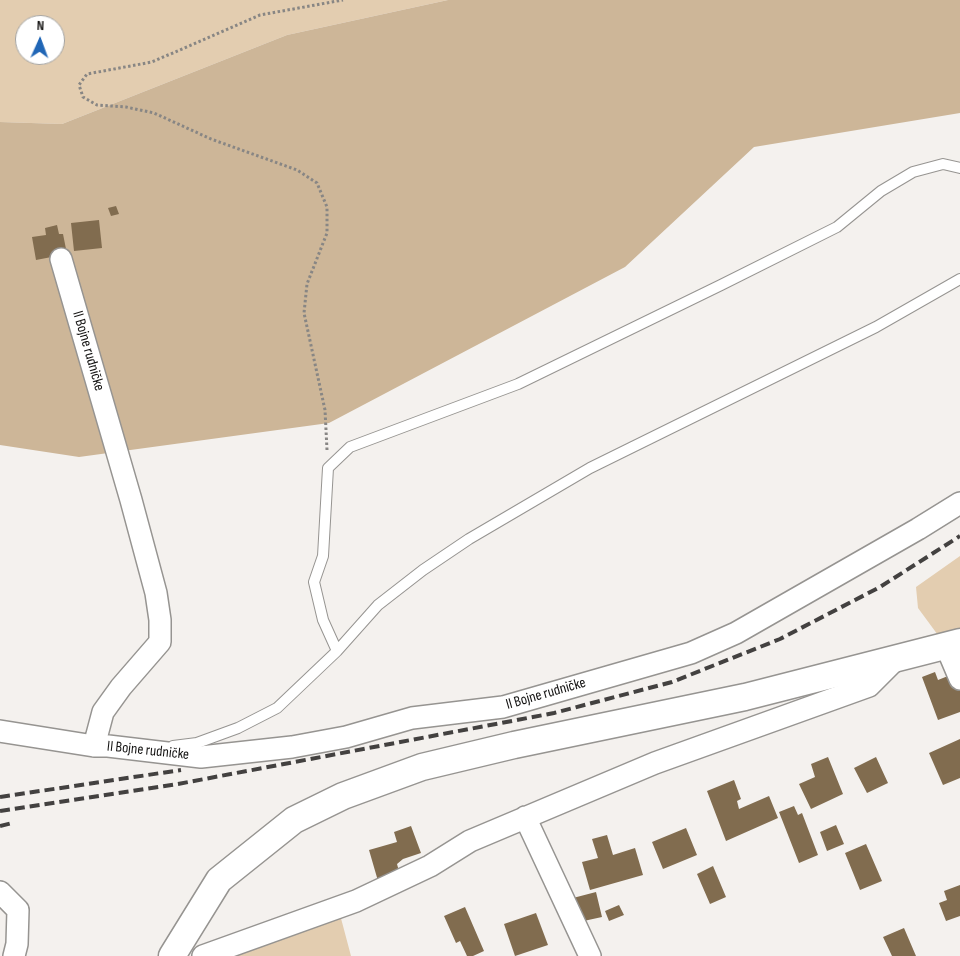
<!DOCTYPE html>
<html>
<head>
<meta charset="utf-8">
<style>
  body { margin:0 }
  #map { position:relative; width:960px; height:956px; overflow:hidden; background:#f4f1ee; font-family:"Sofia Sans Condensed",sans-serif }
  canvas { display:block }
  .north { position:absolute; left:15px; top:15px; width:50px; height:50px; box-sizing:border-box; background:#fff; border:1px solid #a1a1a0; border-radius:50%; rotate:2deg; font-size:14px; font-weight:700; line-height:20px; text-align:center; color:#141312 }
  .north::after { content:''; display:block; margin:auto; width:18px; height:22px; background:#2066b6; clip-path:polygon(50% 0,100% 100%,50% 72%,0 100%) }
</style>
</head>
<body>
<div id="map">
<canvas width="960" height="956"></canvas>
<div class="north">N</div>
</div>
<script>
const g = document.querySelector('canvas').getContext('2d');
g.lineJoin = 'round';
function paint(path, color) { g.fillStyle = color; g.fill(path, 'evenodd'); }
const shape = rows => new Path2D(rows.map(r => 'M' + r).join(''));
function trace(path, color, width, dash) { g.strokeStyle = color; g.lineWidth = width; g.lineCap = dash ? 'butt' : 'round'; g.setLineDash(dash || []); g.stroke(path); }
function label(font, color, halo, rows, align = 'center') {
  g.font = font + ' "Sofia Sans Condensed",sans-serif'; g.lineWidth = 5; g.setLineDash([]); g.textBaseline = 'middle'; g.strokeStyle = halo; g.fillStyle = color; for (const [text, x, y, turn = 0] of rows) {
    g.save(); g.translate(x, y); g.rotate((+turn || 0) * Math.PI / 180); g.textAlign = isNaN(turn) ? turn : align; if (halo) g.strokeText(text, 0, 0); g.fillText(text, 0, 0); g.restore();
  }
}
paint(shape([
  [0,0,448,0,287,35,62,124,0,122],
  [25,25,55,25,55,55,25,55],
  [960,556,960,642,946,646,918,608,916,587],
  [338,907,351,956,203,956]
]), '#e3cdb0');
paint(shape([
  [448,0,960,0,960,113,754,147,625,267,329,423,79,457,0,445,0,122,62,124,287,35]
]), '#cdb698');
paint(shape([
  [116,206,119,214,111,216,108,208],
  [99,220,102,248,74,251,71,223],
  [57,225,59,234,63,234,67,254,36,260,32,237,46,235,45,228],
  [935,672,938,680,953,674,960,691,960,712,938,720,922,677],
  [960,739,960,778,943,785,929,753],
  [828,757,843,794,811,809,799,784,815,777,811,764],
  [876,757,888,783,867,793,854,768],
  [734,780,741,799,737,801,739,809,769,796,778,818,726,841,707,791],
  [794,806,798,815,802,813,818,855,799,863,779,812],
  [836,825,844,844,827,851,820,832],
  [411,826,421,853,403,859,397,864,400,875,378,881,369,850,397,842,394,832],
  [686,828,697,855,663,869,652,842],
  [607,835,613,855,635,848,643,875,590,890,582,862,598,858,592,839],
  [866,844,882,881,860,890,845,853],
  [713,866,726,897,710,904,697,874],
  [960,885,960,916,946,921,939,903,947,900,944,891],
  [596,892,602,917,579,922,573,898],
  [619,905,624,915,609,921,605,911],
  [465,907,484,951,473,956,467,956,460,941,456,943,444,916],
  [536,913,548,945,515,956,504,924],
  [904,928,916,956,892,956,883,937]
]), '#816c4f');
const service = shape([
  [337,651,323,620,314,582,323,556,328,468,350,447,518,384,721,285,837,227,881,191,913,172,943,164,960,168],
  [173,746,197,743,238,728,277,708,337,651,378,605,423,570,469,539,590,468,876,327,960,279]
]);
const minor = shape([
  [61,259,131,500,156,593,160,620,160,642,121,687,103,712,94,746],
  [946,646,960,679],
  [0,731,94,746,108,746,201,757,292,747,346,737,412,718,503,707,691,653,736,633,918,529,960,503],
  [525,817,590,956],
  [0,892,18,910,17,944,14,956],
  [203,956,356,901,430,866,470,841,655,763,869,686,896,659]
]);
const tertiary = shape([
  [172,956,219,880,294,820,343,796,422,767,514,745,745,697,960,642]
]);
trace(service, '#969491', 12);
trace(minor, '#969491', 24);
trace(tertiary, '#969491', 29);
trace(shape([
  [327,450,325,410,304,313,307,284,327,233,327,207,317,183,297,170,211,139,154,113,126,107,97,105,83,97,79,85,87,74,152,62,260,15,343,0]
]), '#888684', 3, [2.5, 2.5]);
trace(service, '#fff', 10);
trace(minor, '#fff', 21);
trace(tertiary, '#fff', 26);
trace(shape([
  [0,797,181,770],
  [0,811,178,784,554,713,672,682,780,639,880,587,960,536],
  [0,826,12,823]
]), '#434140', 4, [10, 5]);
label('15px', '#141312', '#fff', [
  ["II Bojne rudničke",88,351,74],
  ["II Bojne rudničke",546,694,-16],
  ["II Bojne rudničke",148,751,6]
]);
</script>
</body>
</html>
